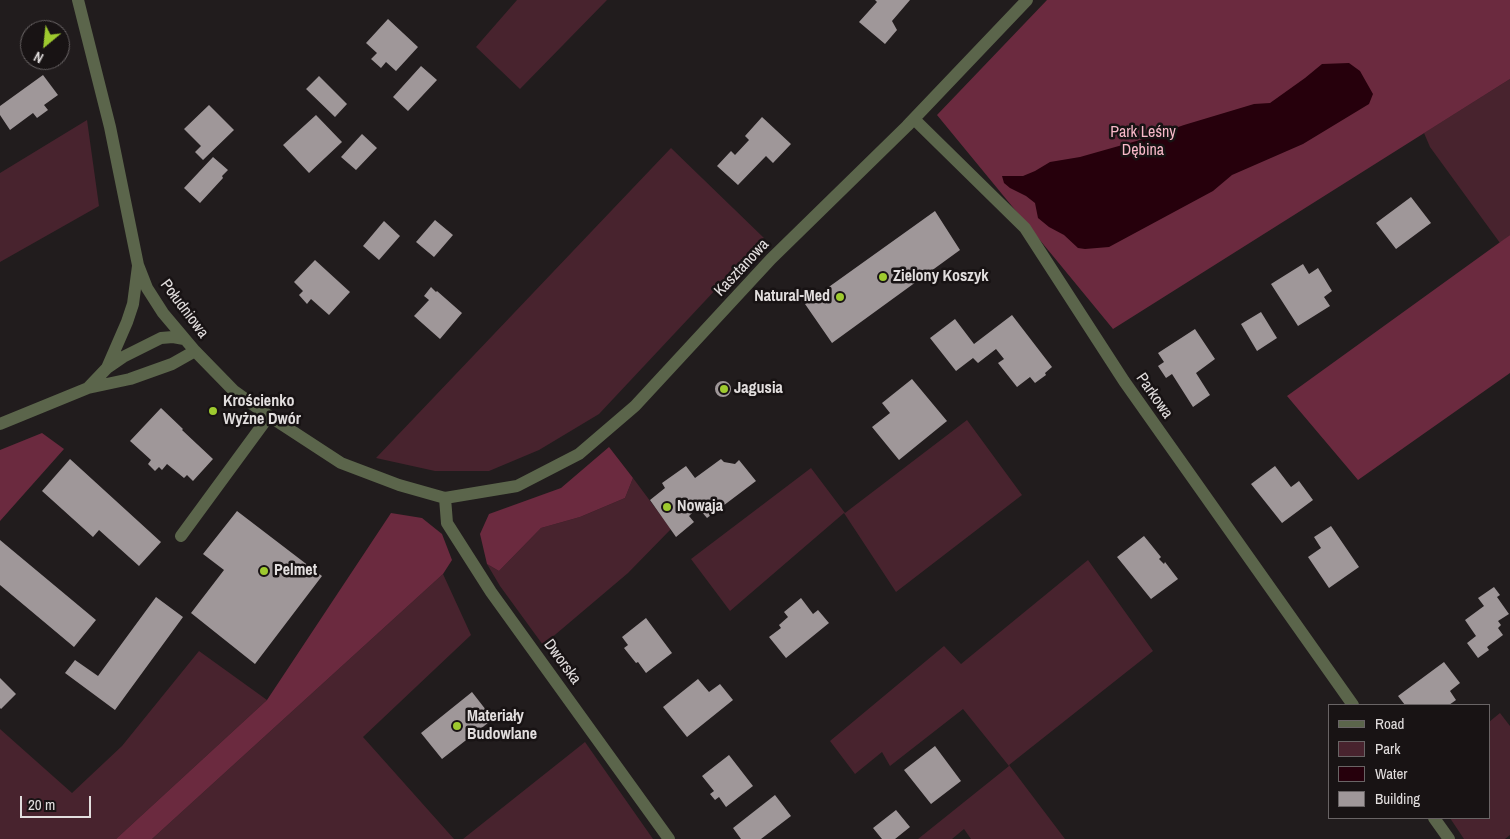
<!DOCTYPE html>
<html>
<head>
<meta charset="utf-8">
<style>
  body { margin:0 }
  #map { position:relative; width:1510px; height:839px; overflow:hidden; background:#211c1d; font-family:"Archivo Narrow",sans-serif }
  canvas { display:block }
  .legend { position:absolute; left:1328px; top:704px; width:162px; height:115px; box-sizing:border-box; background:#181314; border:1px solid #696465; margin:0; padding:6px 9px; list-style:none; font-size:15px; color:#e2dede }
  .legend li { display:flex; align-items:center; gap:10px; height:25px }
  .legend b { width:25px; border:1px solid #696465 }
  .north { position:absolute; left:20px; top:20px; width:50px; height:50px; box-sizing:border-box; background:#181314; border:1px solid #696465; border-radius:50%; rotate:208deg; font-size:14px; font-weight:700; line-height:20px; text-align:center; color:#e2dede }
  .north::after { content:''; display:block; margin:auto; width:18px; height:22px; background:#9eca2f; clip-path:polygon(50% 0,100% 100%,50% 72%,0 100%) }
  .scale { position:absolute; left:20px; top:796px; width:71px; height:22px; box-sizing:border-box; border:2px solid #e2dede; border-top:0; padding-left:6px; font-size:15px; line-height:18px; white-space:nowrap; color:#e2dede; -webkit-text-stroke:4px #181314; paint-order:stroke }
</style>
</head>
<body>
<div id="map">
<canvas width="1510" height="839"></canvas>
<ul class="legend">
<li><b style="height:6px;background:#5b654b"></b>Road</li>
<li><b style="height:14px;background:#48232e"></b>Park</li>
<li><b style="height:14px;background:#26000c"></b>Water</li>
<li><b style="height:14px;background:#9f9799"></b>Building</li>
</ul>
<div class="north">N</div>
<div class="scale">20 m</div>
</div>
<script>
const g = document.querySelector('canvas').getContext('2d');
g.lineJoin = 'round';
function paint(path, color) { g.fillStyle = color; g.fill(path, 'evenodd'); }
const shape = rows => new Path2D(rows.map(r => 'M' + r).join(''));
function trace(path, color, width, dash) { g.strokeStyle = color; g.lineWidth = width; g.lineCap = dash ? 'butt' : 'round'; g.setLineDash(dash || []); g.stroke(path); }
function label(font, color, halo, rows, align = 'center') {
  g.font = font + ' "Archivo Narrow",sans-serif'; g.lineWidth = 5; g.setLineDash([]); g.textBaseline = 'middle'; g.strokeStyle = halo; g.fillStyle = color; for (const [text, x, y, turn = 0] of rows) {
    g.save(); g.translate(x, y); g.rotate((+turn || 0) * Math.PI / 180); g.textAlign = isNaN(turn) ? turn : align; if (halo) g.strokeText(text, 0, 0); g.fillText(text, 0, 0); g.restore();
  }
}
paint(shape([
  [517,0,607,0,520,89,476,47],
  [1510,79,1510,235,1500,243,1430,147,1424,133],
  [87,120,99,206,0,262,0,173],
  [671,148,764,238,599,414,539,450,489,471,435,471,376,458],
  [967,420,1022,495,896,592,844,513,730,611,691,559,811,468,845,513],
  [633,478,671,529,628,573,543,645,500,586,487,564,499,571,541,528,580,517,625,498],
  [1088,560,1153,651,1009,765,1065,839,971,839,964,829,952,839,918,839,1009,766,963,709,890,766,882,752,855,774,830,741,944,646,961,664],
  [443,574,471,635,363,737,454,839,152,839],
  [199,651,267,700,116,839,0,839,0,729,72,793,122,746],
  [1500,713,1510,726,1510,835,1505,839,1464,839,1450,818,1489,818,1489,722],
  [585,742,653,839,463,839]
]), '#48232e');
paint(shape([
  [1047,0,1510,0,1510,79,1113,329,937,115],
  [1510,235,1510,373,1358,480,1287,396],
  [42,433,64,449,0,521,0,450],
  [609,447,633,478,625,498,580,517,541,528,499,571,487,564,480,534,489,514,561,488],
  [391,513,422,518,442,534,452,560,443,574,152,839,116,839,267,700]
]), '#6b2a3f');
paint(shape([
  [1349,63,1360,71,1373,94,1369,104,1303,144,1232,175,1213,191,1109,247,1085,249,1078,248,1064,235,1049,227,1038,218,1035,203,1026,196,1010,188,1004,183,1002,176,1023,176,1035,171,1050,162,1080,157,1140,140,1184,125,1254,104,1270,103,1305,78,1322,64]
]), '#26000c');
paint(shape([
  [875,0,910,0,892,21,897,30,885,44,859,22,877,2],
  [388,19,418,47,396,71,386,62,381,68,371,59,377,53,366,43],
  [421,66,437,80,408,111,393,97],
  [43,75,58,95,44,105,48,110,37,118,33,113,10,130,0,115,0,106],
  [319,76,347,104,335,117,306,89],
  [209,105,234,130,203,160,195,152,201,146,184,129],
  [316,115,342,142,309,173,283,145],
  [762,117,791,144,773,163,766,156,738,185,717,166,731,151,735,155,749,140,745,136],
  [362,134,377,148,356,170,341,157],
  [213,157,228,170,222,176,223,178,200,203,184,188],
  [1411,197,1431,223,1396,249,1376,223],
  [935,211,960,250,832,343,805,304],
  [435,220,453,235,434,257,416,242],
  [384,221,400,236,379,260,363,246],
  [315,260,350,292,329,315,311,299,307,304,299,295,303,291,294,282],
  [1303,264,1309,274,1318,268,1332,291,1324,297,1330,306,1298,326,1271,284],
  [431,287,436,292,437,291,462,313,440,339,414,316,429,300,424,296],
  [1261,312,1277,338,1257,351,1241,324],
  [1012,315,1052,367,1045,373,1046,375,1035,383,1030,377,1017,387,998,363,1004,359,996,349,978,363,973,358,956,371,930,338,955,319,974,344],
  [1195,329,1215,359,1196,373,1210,395,1193,407,1172,374,1166,378,1158,366,1164,362,1158,353],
  [912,379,947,421,899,460,872,427,890,413,882,403],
  '715 389a8 8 0 1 1 16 0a8 8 0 1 1-16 0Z',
  [161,408,183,429,182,430,213,459,193,481,187,475,184,478,167,464,162,470,159,467,155,471,148,464,151,460,130,441],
  [70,459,161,542,139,566,99,530,93,537,42,491],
  [721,459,724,462,735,464,739,460,756,481,707,518,701,511,695,510,689,516,694,522,676,537,650,500,665,488,662,483,686,466,695,478],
  [1275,466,1291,487,1299,481,1313,500,1282,523,1251,484],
  [237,511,322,576,255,664,191,613,224,570,203,554],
  [1331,526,1359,567,1329,588,1308,557,1321,548,1314,537],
  [1144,536,1161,557,1159,559,1164,564,1165,562,1178,579,1151,599,1117,557],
  [0,540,96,620,74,647,0,585],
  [1494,587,1500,595,1497,597,1509,614,1498,621,1501,625,1498,628,1503,635,1487,647,1489,650,1478,658,1467,643,1476,636,1465,620,1484,606,1478,598],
  [156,597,183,617,115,710,65,673,75,660,98,676],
  [801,598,813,614,818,610,829,623,786,658,769,637,781,628,779,625,788,617,784,612],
  [646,618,672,653,646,673,638,662,636,663,624,648,628,645,622,637],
  [1444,662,1460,683,1450,691,1456,700,1449,705,1405,705,1398,696],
  [0,678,16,694,1,709,0,708],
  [698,679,709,692,720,684,733,700,687,737,663,707],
  [472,692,493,719,442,759,421,733],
  [935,746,961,781,931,804,904,770],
  [729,755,753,786,726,807,719,797,715,800,710,794,714,791,702,776],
  [775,795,791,816,761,839,741,839,733,828],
  [896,810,910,827,895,839,882,839,873,828]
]), '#9f9799');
trace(shape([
  [78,0,110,127,138,265,147,288,163,313,195,351,234,391,269,416,341,463,399,485,445,498,517,486,579,454,635,406,771,259,907,126,1027,0],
  [914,119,1025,228,1124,381,1353,705],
  [107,368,123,357,161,338,173,337,184,339],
  [88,388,107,368,127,322,133,304,138,266],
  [0,424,88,388,130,379,172,364,195,351],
  [445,498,447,523,491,592,669,839],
  [181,536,269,416],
  [1434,818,1449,839]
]), '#5b654b', 12);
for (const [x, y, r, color] of [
  [883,277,5,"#9eca2f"],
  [840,297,5,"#9eca2f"],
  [724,389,5,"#9eca2f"],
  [213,411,5,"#9eca2f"],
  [667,507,5,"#9eca2f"],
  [264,571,5,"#9eca2f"],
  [457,726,5,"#9eca2f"]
]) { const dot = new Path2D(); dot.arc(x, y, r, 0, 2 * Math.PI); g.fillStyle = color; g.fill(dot); trace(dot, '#181314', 2); }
label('16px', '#f7b8c8', '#181314', [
  ["Park Leśny",1143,133],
  ["Dębina",1143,151]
]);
label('16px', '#e2dede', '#181314', [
  ["Kasztanowa",742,268,-47],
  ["Południowa",184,309,53],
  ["Parkowa",1154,396,55],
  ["Dworska",562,662,54]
]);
label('bold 16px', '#e2dede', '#181314', [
  ["Zielony Koszyk",893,277],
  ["Natural-Med",830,297,"right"],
  ["Jagusia",734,389],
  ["Krościenko",223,402],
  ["Wyżne Dwór",223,420],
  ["Nowaja",677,507],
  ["Pelmet",274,571],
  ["Materiały",467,717],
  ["Budowlane",467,735]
], 'left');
</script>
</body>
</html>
